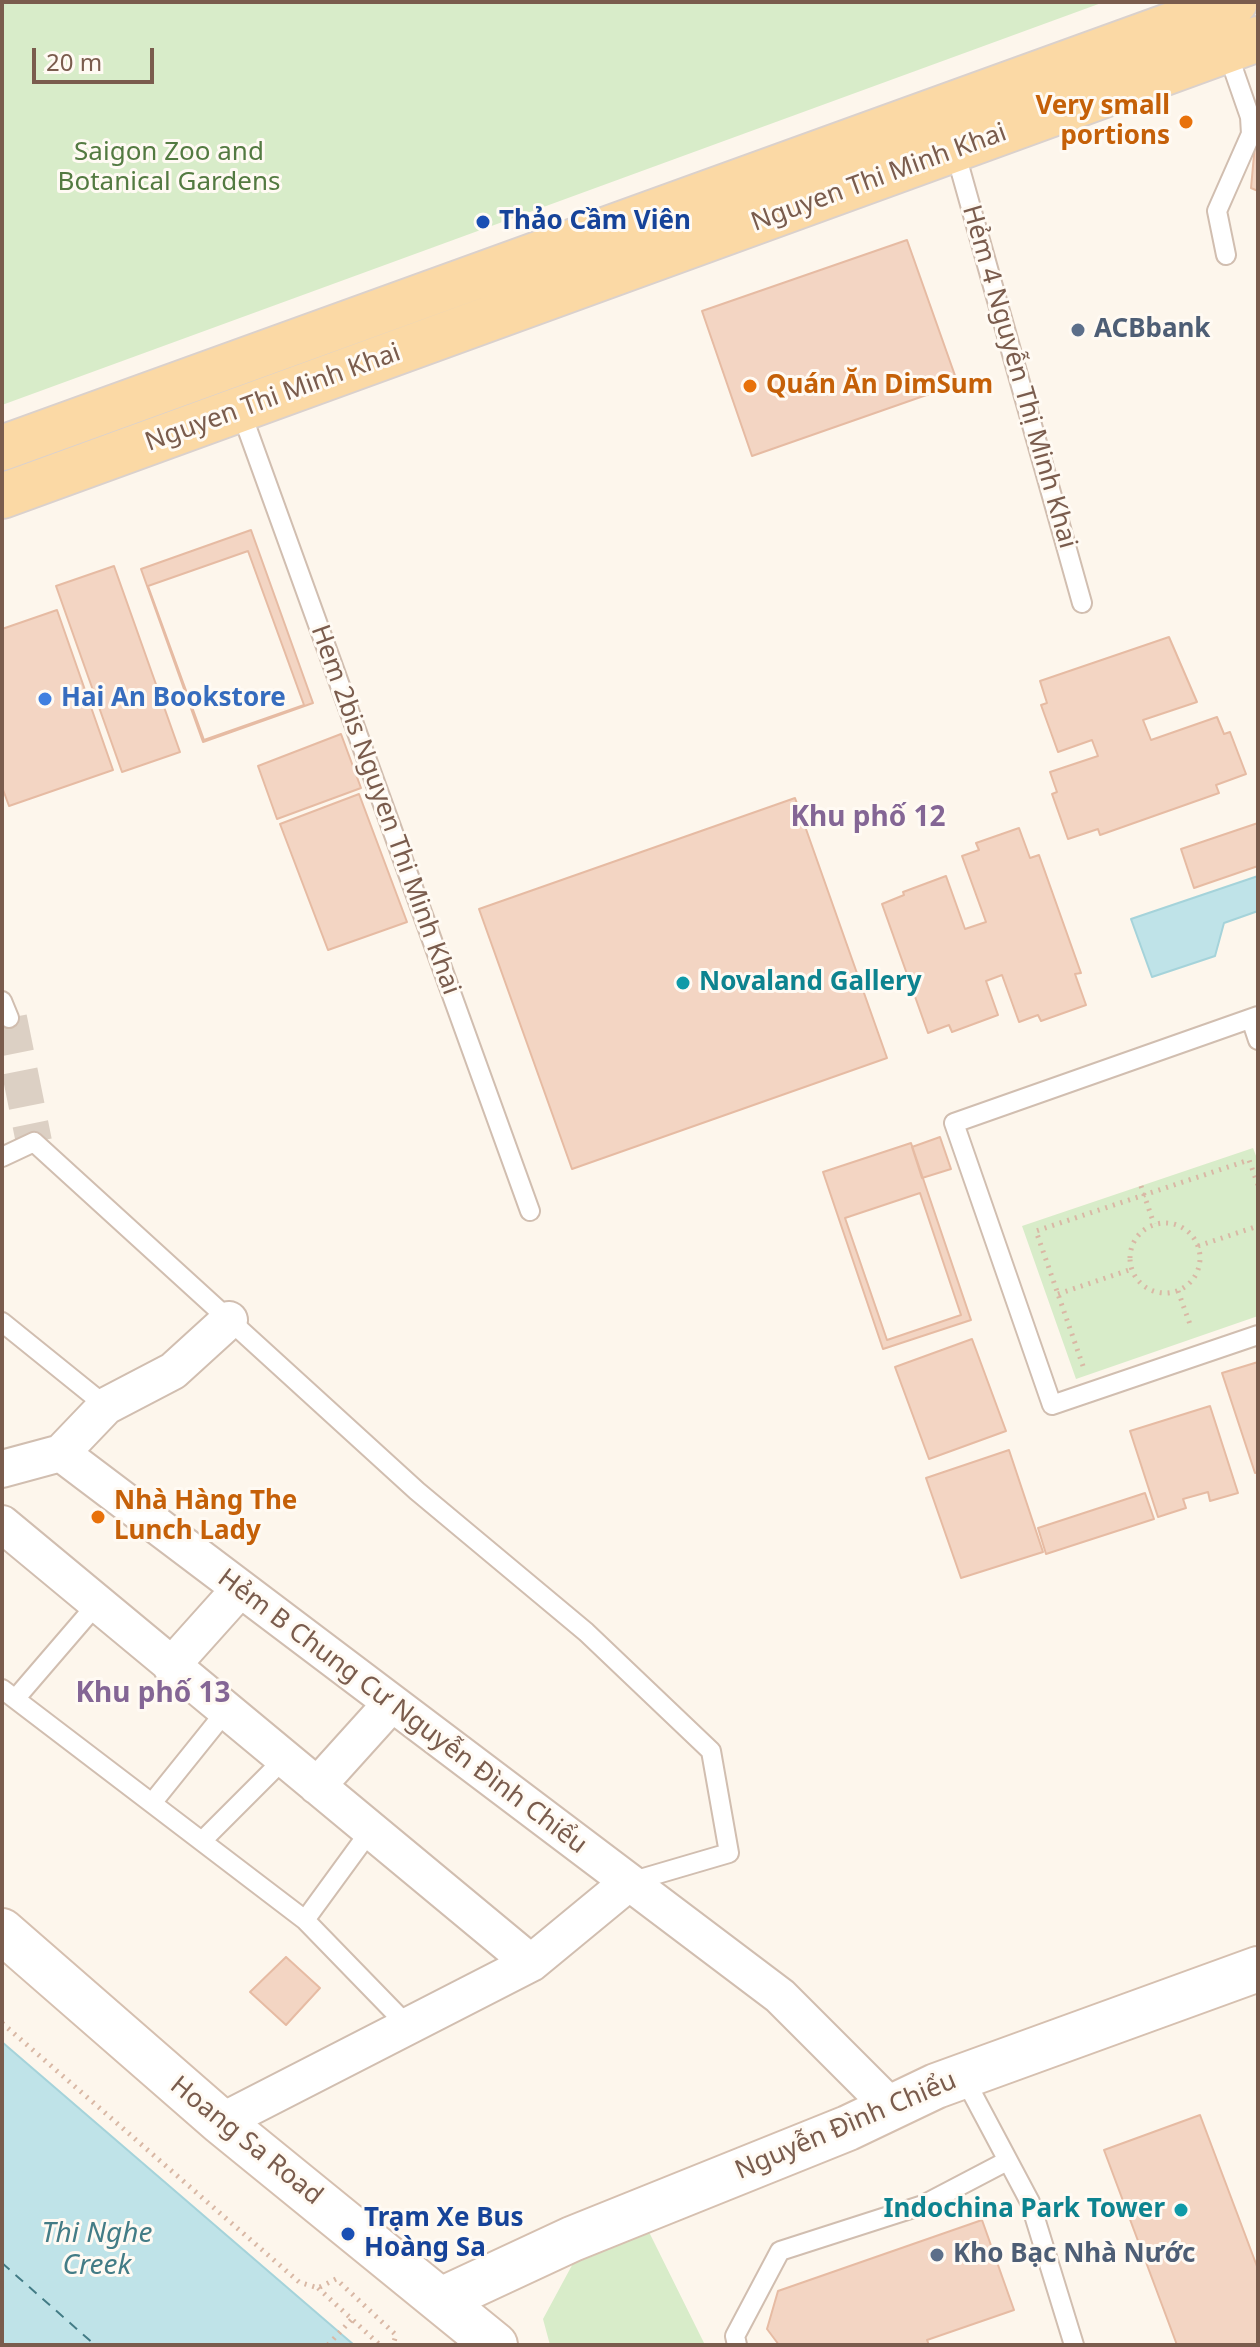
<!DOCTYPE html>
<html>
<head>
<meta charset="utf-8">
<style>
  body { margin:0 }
  #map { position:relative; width:1260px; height:2347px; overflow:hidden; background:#fdf6ec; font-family:"Noto Sans",sans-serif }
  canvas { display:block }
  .frame { position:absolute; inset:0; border:4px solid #7a5c4d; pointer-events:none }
  .scale { position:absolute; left:32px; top:48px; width:122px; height:36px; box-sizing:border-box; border:4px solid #7a5c4d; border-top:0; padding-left:10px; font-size:24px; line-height:28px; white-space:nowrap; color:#7a5c4d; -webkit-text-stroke:6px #fffaf3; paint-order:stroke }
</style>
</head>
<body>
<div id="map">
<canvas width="1260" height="2347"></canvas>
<div class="frame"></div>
<div class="scale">20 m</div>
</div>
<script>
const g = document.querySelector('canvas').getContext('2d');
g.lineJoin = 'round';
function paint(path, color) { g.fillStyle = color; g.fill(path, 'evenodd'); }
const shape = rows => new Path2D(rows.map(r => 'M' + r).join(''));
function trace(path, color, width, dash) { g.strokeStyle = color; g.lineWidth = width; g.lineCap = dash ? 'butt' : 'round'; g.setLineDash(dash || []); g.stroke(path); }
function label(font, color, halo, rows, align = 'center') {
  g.font = font + ' "Noto Sans",sans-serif'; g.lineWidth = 6; g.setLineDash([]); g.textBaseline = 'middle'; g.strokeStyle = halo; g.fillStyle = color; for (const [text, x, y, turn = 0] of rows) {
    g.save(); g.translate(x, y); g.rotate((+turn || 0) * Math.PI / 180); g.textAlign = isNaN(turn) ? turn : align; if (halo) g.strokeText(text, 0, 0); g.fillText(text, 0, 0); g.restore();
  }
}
paint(shape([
  [2,2,1104,2,2,405],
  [1253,1148,1258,1161,1258,1316,1076,1379,1022,1226],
  [649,2232,705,2345,550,2345,543,2319,577,2256]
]), '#d8ecc9');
const water = shape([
  [1258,876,1258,911,1224,923,1215,956,1152,977,1131,919,1258,876],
  [2,2042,354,2345,2,2345,2,2042]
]);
paint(water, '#bfe3e8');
trace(water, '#a5d3da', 2);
trace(shape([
  [2,2263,95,2345]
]), '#437c86', 2, [10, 8]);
const building = shape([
  [1258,111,1258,191,1251,188,1258,111],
  [907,240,958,384,752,456,702,311,907,240],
  [251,530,313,703,203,742,141,569,251,530],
  [248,551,304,705,204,740,148,586,248,551],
  [114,566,180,752,122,772,56,586,114,566],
  [57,610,113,770,9,806,2,787,2,629,57,610],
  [1169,637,1197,702,1143,720,1151,740,1217,717,1224,734,1230,732,1246,774,1216,785,1219,793,1100,835,1098,829,1068,839,1052,794,1057,792,1050,772,1098,756,1092,740,1058,752,1041,705,1047,703,1040,681,1169,637],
  [341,734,361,788,277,819,258,766,341,734],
  [359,794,407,922,328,950,280,824,359,794],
  [795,798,887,1058,572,1169,479,909,795,798],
  [1258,823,1258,866,1194,888,1181,849,1258,823],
  [1019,828,1030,858,1039,855,1081,973,1075,974,1086,1005,1041,1021,1038,1015,1019,1022,1002,975,986,981,998,1015,952,1032,949,1025,928,1033,882,904,904,895,903,892,946,876,965,929,986,922,962,856,979,850,976,843,1019,828],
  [940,1137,951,1169,922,1178,912,1147,940,1137],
  [911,1143,971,1320,883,1349,823,1172,911,1143],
  [920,1193,961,1315,887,1340,845,1218,920,1193],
  [972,1339,1006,1431,929,1459,895,1367,972,1339],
  [1258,1362,1258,1472,1255,1473,1222,1373,1258,1362],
  [1210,1406,1238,1493,1210,1501,1208,1492,1183,1499,1186,1508,1158,1517,1130,1431,1210,1406],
  [1009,1450,1043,1552,961,1578,926,1478,1009,1450],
  [1145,1493,1154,1519,1046,1554,1038,1528,1145,1493],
  [286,1957,320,1988,286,2025,250,1992,286,1957],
  [1200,2115,1258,2269,1258,2345,1177,2345,1104,2150,1200,2115],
  [982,2220,1014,2310,927,2340,929,2345,779,2345,767,2329,778,2291,982,2220]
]);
paint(building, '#f3d5c3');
trace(building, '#e6bba3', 2);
trace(shape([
  [9,1018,34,1142]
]), '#dcd0c4', 36, [36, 18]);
const lane = shape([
  [955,151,1082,603],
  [1226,255,1217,211,1251,134,1250,117,1227,51],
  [240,409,530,1211],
  [2,1001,9,1018],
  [1258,1016,954,1123,1052,1405,1258,1335],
  [1251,1019,1258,1040],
  [2,1157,34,1142,417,1491,586,1632,711,1751,729,1853,630,1882],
  [2,1322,106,1406],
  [2,1689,305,1920,409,2027],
  [16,1698,96,1605],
  [152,1803,226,1711],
  [202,1841,284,1759],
  [305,1920,370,1831],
  [963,2076,1030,2202,1074,2345],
  [737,2345,735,2336,780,2251,923,2205,1007,2161]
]);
const street = shape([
  [61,1453,780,1996,891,2107],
  [2,1469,61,1453,106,1406,173,1371,229,1320],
  [2,1524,531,1963],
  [171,1666,240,1589],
  [317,1786,391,1704],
  [221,2122,531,1963,628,1883]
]);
const secondary = shape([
  [2,1931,221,2122,495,2345],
  [441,2300,572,2239,848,2128,936,2086,1258,1969]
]);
const primary = shape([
  [2,448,1235,2],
  [2,496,1258,39]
]);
trace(lane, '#d1beb0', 22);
trace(street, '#d1beb0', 40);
trace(secondary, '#d6c0b0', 48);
trace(primary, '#dad1cd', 48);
trace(shape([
  [1141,1186,1154,1224],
  '1130 1258a35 35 0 1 1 70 0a35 35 0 1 1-70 0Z',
  [1198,1246,1258,1226],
  [1178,1291,1191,1327],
  [1058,1294,1132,1269],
  [1083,1366,1036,1231,1249,1160,1258,1185],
  [2,2023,299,2282,318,2288,336,2279,396,2335,393,2345],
  [318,2288,380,2345],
  [328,2345,352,2319]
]), '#d9b8a5', 5, [2, 6]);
trace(lane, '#fff', 18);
trace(street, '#fff', 36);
trace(secondary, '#fff', 44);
trace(primary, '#fbd9a5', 44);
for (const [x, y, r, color] of [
  [1186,122,8,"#e8710a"],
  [483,222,8,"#1a4fb4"],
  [1078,330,8,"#5c6f8a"],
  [750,386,8,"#e8710a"],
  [45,699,8,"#3f7fe0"],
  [683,983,8,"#0f9aa8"],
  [98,1517,8,"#e8710a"],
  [1181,2210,8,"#0f9aa8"],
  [348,2234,8,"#1a4fb4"],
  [937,2255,8,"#5c6f8a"]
]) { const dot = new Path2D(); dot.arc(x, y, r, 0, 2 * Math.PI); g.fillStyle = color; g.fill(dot); trace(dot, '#fffaf3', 3); }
label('bold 26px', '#c56008', '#fffaf3', [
  ["Very small",1170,107,"right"],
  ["portions",1170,137,"right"],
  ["Quán Ăn DimSum",766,386],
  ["Nhà Hàng The",114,1502],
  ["Lunch Lady",114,1532]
], 'left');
label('26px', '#537a41', '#fffaf3', [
  ["Saigon Zoo and",169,153],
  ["Botanical Gardens",169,183]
]);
label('26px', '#7a5c4d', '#fffaf3', [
  ["Nguyen Thi Minh Khai",879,178,-20],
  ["Hẻm 4 Nguyễn Thị Minh Khai",1019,377,74],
  ["Nguyen Thi Minh Khai",273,398,-20],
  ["Hem 2bis Nguyen Thi Minh Khai",385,810,70],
  ["Hẻm B Chung Cư Nguyễn Ðình Chiểu",402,1712,37],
  ["Nguyễn Đình Chiểu",846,2126,-23],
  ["Hoang Sa Road",246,2141,39]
]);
label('bold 26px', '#164399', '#fffaf3', [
  ["Thảo Cầm Viên",499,222],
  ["Trạm Xe Bus",364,2219],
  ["Hoàng Sa",364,2249]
], 'left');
label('bold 26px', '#4e5e75', '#fffaf3', [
  ["ACBbank",1094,330],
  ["Kho Bạc Nhà Nước",953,2255]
], 'left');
label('bold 26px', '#366cbe', '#fffaf3', [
  ["Hai An Bookstore",61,699]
], 'left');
label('bold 26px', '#0d838f', '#fffaf3', [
  ["Novaland Gallery",699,983],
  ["Indochina Park Tower",1165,2210,"right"]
], 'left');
label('bold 28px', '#846695', '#fffaf3', [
  ["Khu phố 12",868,818],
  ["Khu phố 13",153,1694]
]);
label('italic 28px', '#437c86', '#fffaf3', [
  ["Thi Nghe",97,2234],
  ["Creek",97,2266]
]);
</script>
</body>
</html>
